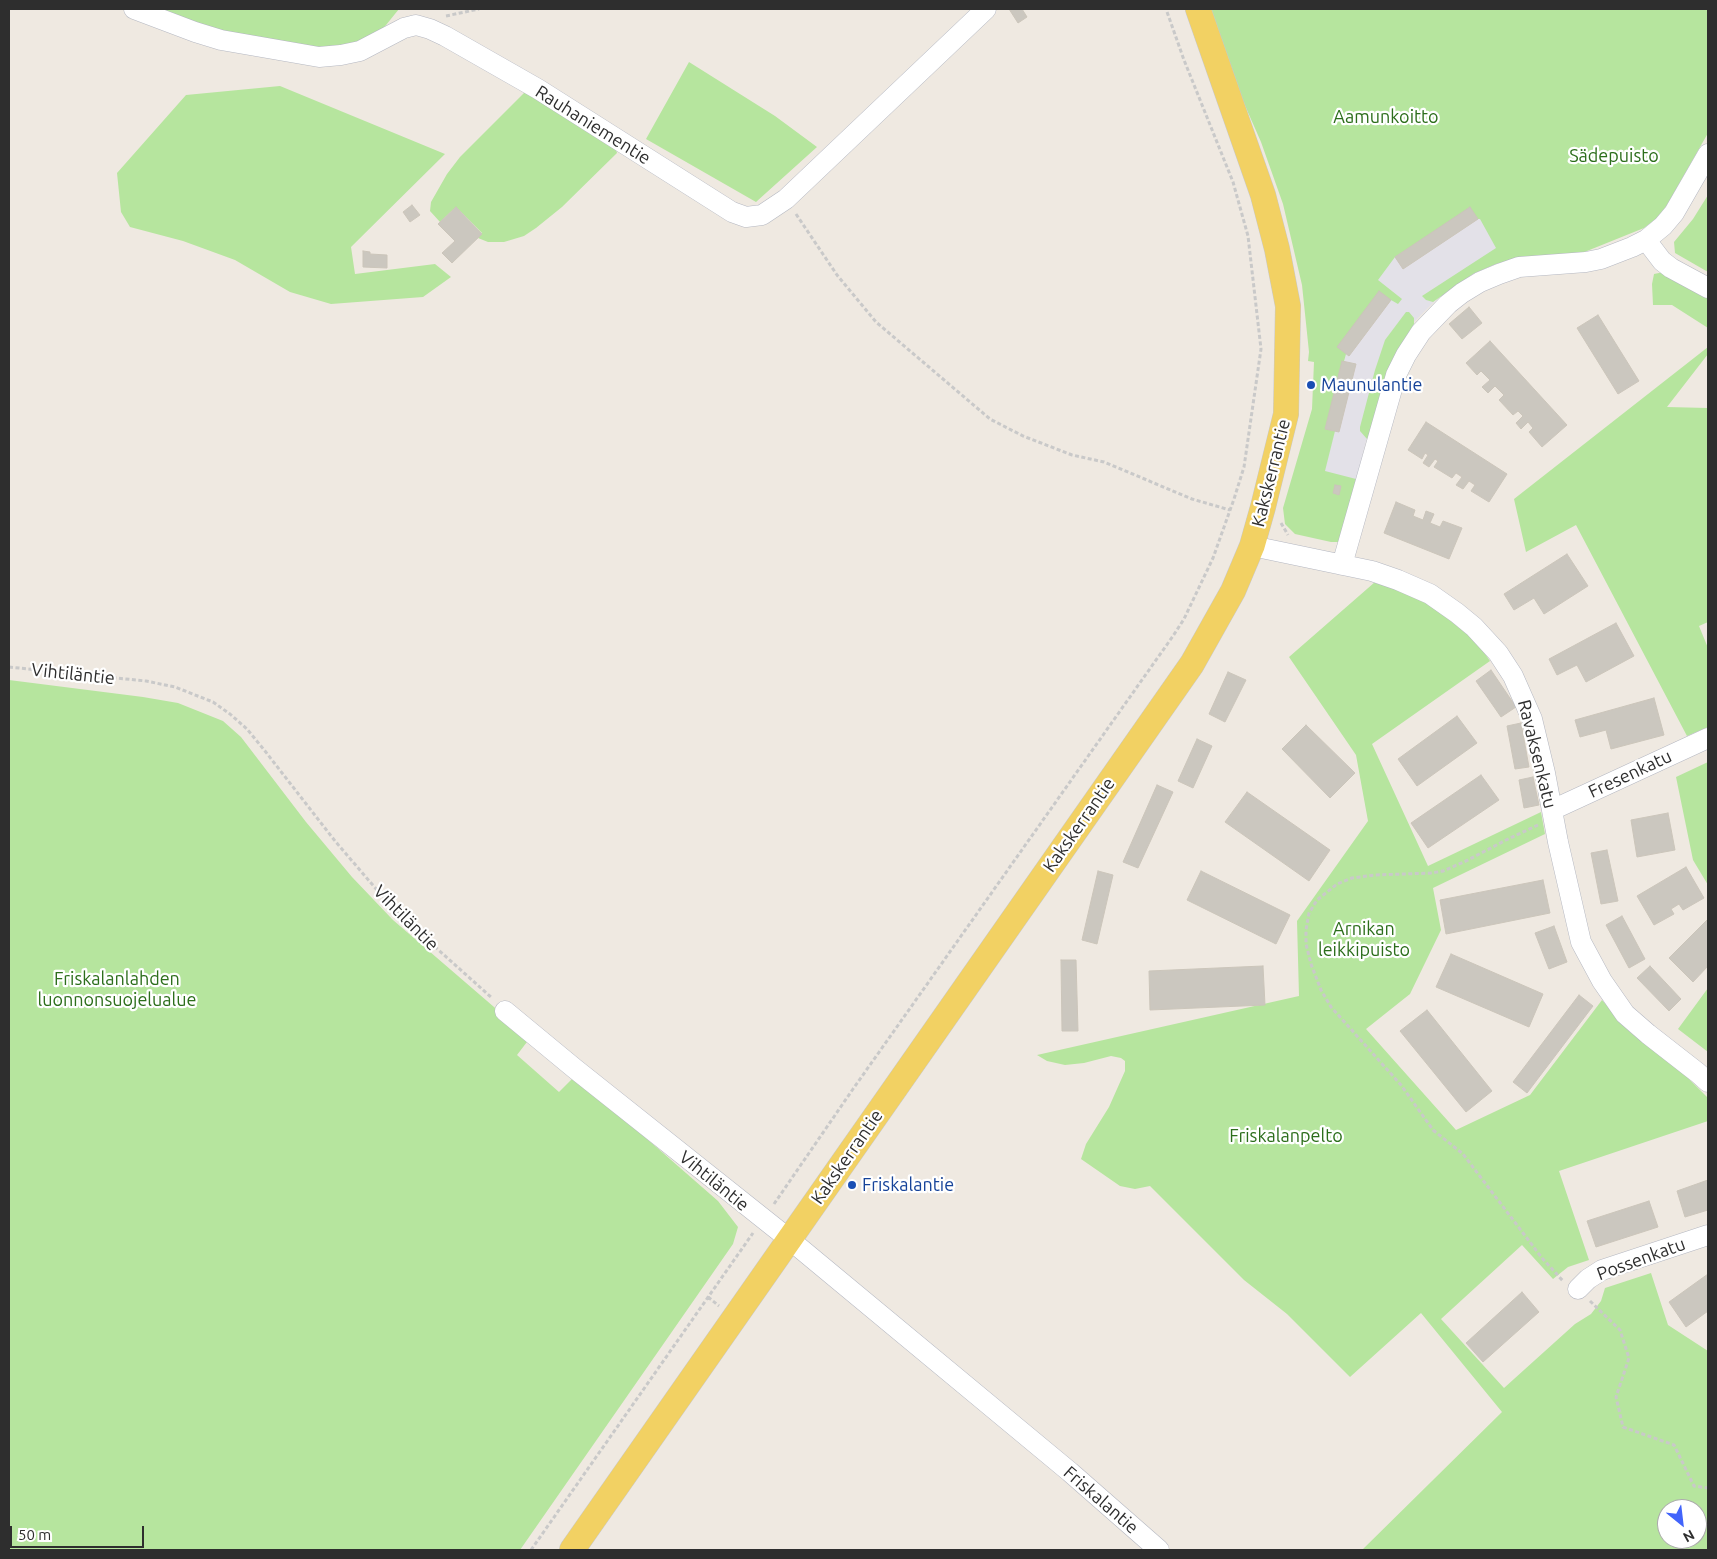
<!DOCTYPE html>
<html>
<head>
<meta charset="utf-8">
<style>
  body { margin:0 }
  #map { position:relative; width:1717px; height:1559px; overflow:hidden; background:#efe9e1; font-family:Ubuntu,sans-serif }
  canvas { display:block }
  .frame { position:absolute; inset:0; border:10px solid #2e2e2e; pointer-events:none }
  .north { position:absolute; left:1657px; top:1499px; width:50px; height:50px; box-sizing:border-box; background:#fff; border:1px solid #ababab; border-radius:50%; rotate:151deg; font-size:14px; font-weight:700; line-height:20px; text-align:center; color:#2e2e2e }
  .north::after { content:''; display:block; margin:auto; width:18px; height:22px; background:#4264fb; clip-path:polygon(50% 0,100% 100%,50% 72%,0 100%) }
  .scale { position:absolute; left:10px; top:1526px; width:134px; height:22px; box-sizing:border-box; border:2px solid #2e2e2e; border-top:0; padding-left:6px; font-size:15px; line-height:18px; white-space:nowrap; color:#2e2e2e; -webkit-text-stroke:4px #fff; paint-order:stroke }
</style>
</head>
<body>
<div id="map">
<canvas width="1717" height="1559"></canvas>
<div class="frame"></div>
<div class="north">N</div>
<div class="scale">50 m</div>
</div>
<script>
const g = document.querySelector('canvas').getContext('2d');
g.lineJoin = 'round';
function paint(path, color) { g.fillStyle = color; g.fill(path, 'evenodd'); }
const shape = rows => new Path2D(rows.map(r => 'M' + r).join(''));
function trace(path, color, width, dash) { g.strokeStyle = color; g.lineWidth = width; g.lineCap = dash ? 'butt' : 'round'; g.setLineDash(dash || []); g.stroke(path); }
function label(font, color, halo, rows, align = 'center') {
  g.font = font + ' Ubuntu,sans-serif'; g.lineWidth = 4.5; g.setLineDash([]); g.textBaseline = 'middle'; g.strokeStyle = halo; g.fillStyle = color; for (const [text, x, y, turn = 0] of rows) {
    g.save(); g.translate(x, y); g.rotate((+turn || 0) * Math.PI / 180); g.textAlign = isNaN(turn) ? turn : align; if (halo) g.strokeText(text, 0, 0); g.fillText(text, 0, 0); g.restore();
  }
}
paint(shape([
  [1478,184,1542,253,1502,261,1477,271,1444,292,1412,324,1395,352,1378,393,1345,525,1330,539,1317,391,1325,285]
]), '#e3e1e8');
paint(shape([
  [159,9,399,9,382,30,359,44,335,50,214,29],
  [1210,9,1708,9,1708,133,1667,205,1657,218,1644,228,1582,253,1527,257,1496,264,1473,274,1433,302,1426,300,1422,296,1496,248,1480,219,1478,219,1470,208,1395,257,1378,280,1402,299,1398,304,1391,300,1346,354,1325,429,1335,431,1325,471,1356,479,1342,542,1331,542,1295,534,1285,524,1283,508,1312,409,1314,362,1308,361,1309,352,1302,285,1283,204,1261,142,1232,76],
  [689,62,775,116,817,147,756,202,646,139],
  [280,86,445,154,351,247,355,274,435,264,451,277,423,297,331,304,290,292,235,260,183,241,130,227,121,212,117,173,186,95],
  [528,89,615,146,617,153,562,207,536,228,524,236,504,242,488,242,478,238,482,233,456,207,440,222,430,211,431,202,447,174,460,157],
  [1708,195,1708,272,1675,253,1674,242,1693,219],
  [1664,272,1708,288,1708,328,1672,305,1653,305,1652,284,1654,274],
  [1406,312,1409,312,1414,318,1414,324,1393,358,1369,439,1367,439,1360,431,1360,427,1375,370,1385,340],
  [1708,347,1708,354,1667,407,1708,408,1708,622,1699,626,1708,648,1708,727,1687,736,1576,525,1526,552,1514,499],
  [1375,582,1413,596,1435,608,1477,642,1490,661,1372,744,1428,866,1541,812,1545,834,1433,888,1441,930,1410,994,1366,1029,1456,1130,1530,1095,1602,1000,1630,1032,1686,1076,1708,1098,1708,1121,1559,1171,1589,1260,1568,1267,1553,1279,1522,1245,1441,1319,1504,1388,1575,1324,1591,1314,1601,1301,1605,1288,1651,1273,1668,1325,1708,1351,1708,1550,1362,1550,1502,1412,1421,1313,1350,1377,1287,1314,1244,1280,1150,1186,1135,1189,1120,1186,1081,1159,1086,1144,1109,1107,1125,1071,1125,1061,1121,1058,1111,1056,1084,1063,1065,1065,1047,1061,1037,1055,1299,996,1297,921,1368,821,1356,755,1289,657],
  [1667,1509,1697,1509,1697,1539,1667,1539],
  [9,680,143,697,178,703,223,721,241,737,306,822,352,877,393,920,530,1038,517,1055,559,1092,575,1076,718,1201,738,1227,733,1244,520,1550,9,1550],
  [1708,762,1708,885,1693,860,1676,777],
  [1708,988,1708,1052,1678,1029]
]), '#b6e59e');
const building = shape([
  [1009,9,1022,9,1027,17,1018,23,1009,9],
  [412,205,420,215,410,222,403,212,412,205],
  [456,207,482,234,452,263,442,253,455,241,438,224,456,207],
  [1470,207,1478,219,1403,269,1395,257,1470,207],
  [363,251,370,252,370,254,387,255,387,268,363,267,363,251],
  [1379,291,1391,300,1349,356,1337,347,1379,291],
  [1469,307,1482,323,1462,339,1449,324,1469,307],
  [1598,315,1639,381,1618,394,1577,328,1598,315],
  [1490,341,1567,425,1542,447,1529,432,1533,428,1528,422,1521,429,1516,423,1523,416,1518,411,1513,415,1499,400,1504,395,1495,386,1488,393,1482,387,1490,380,1481,371,1477,375,1466,363,1490,341],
  [1342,361,1356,364,1339,432,1325,429,1342,361],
  [1426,422,1507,474,1489,502,1471,491,1475,485,1469,481,1463,489,1456,485,1462,477,1456,473,1452,478,1434,467,1438,461,1435,459,1429,467,1423,463,1428,455,1425,453,1422,459,1408,450,1426,422],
  [1335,485,1341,486,1339,495,1333,493,1335,485],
  [1396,502,1415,510,1413,516,1423,520,1426,511,1434,514,1430,523,1440,527,1443,521,1462,528,1449,559,1384,533,1396,502],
  [1567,554,1588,586,1544,614,1534,598,1514,610,1504,594,1567,554],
  [1616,623,1634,656,1586,682,1577,665,1557,675,1549,659,1616,623],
  [1491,670,1516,707,1501,717,1476,681,1491,670],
  [1228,672,1246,680,1225,722,1209,714,1228,672],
  [1654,698,1664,735,1611,749,1606,730,1580,737,1575,720,1654,698],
  [1457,716,1477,743,1417,786,1398,759,1457,716],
  [1521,723,1529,767,1515,769,1507,726,1521,723],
  [1306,725,1355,773,1330,798,1282,749,1306,725],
  [1197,739,1212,746,1193,788,1178,781,1197,739],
  [1481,775,1499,800,1428,848,1411,823,1481,775],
  [1533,777,1539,805,1524,808,1519,780,1533,777],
  [1157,785,1173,792,1138,868,1123,862,1157,785],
  [1247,792,1330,850,1309,881,1225,822,1247,792],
  [1668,813,1675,850,1637,857,1631,820,1668,813],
  [1607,850,1618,901,1601,904,1591,853,1607,850],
  [1686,867,1704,898,1683,910,1679,904,1671,909,1674,914,1654,925,1637,896,1686,867],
  [1098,871,1113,875,1097,944,1082,940,1098,871],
  [1201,871,1290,915,1276,944,1187,900,1201,871],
  [1543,880,1550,913,1446,934,1440,900,1543,880],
  [1622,916,1645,959,1629,968,1606,925,1622,916],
  [1708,919,1708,966,1693,982,1669,958,1708,919],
  [1554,926,1567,962,1549,969,1535,933,1554,926],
  [1451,954,1543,994,1529,1027,1436,987,1451,954],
  [1061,960,1076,960,1078,1031,1062,1031,1061,960],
  [1263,966,1265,1005,1150,1010,1149,971,1263,966],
  [1650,966,1681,999,1669,1011,1637,978,1650,966],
  [1579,995,1593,1006,1527,1093,1513,1082,1579,995],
  [1427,1010,1492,1091,1466,1112,1400,1031,1427,1010],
  [1708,1180,1708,1210,1685,1217,1677,1191,1708,1180],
  [1649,1201,1658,1227,1596,1247,1587,1221,1649,1201],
  [1708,1274,1708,1311,1686,1327,1669,1302,1708,1274],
  [1522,1292,1539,1312,1483,1362,1466,1343,1522,1292]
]);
paint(building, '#cbc7bf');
trace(building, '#cbc5ba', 1);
const minor = shape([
  [134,9,195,32,221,40,319,57,341,55,360,51,404,28,416,25,430,29,445,36,538,89,732,212,746,217,762,215,786,199,986,9],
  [1646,240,1662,261,1671,268,1708,288],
  [1252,546,1372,571,1398,580,1430,594,1457,613,1474,627,1498,653,1513,676,1532,719,1545,773,1558,842,1581,942,1602,981,1625,1014,1648,1034,1698,1073,1708,1082],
  [1342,565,1396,375,1406,355,1421,332,1448,304,1462,293,1480,282,1499,274,1519,267,1586,262,1601,259,1632,247,1646,240,1663,226,1674,213,1708,154],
  [1552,810,1708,738],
  [505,1011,574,1068,789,1239,1070,1472,1159,1550],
  [1578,1289,1588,1279,1602,1270,1708,1235]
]);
const major = shape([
  [572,1550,1192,664,1233,591,1252,546,1263,507,1286,414,1288,306,1277,249,1263,195,1198,9]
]);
trace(minor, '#b4b7c1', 21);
trace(major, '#c9c9c9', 26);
trace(shape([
  [446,16,479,9],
  [796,214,837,275,876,322,990,419,1023,436,1072,455,1104,462,1192,499,1230,510],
  [1281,523,1288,535],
  [9,667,146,681,175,687,213,702,230,714,247,729,265,751,335,841,395,911,492,998],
  [1538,825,1506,840,1466,861,1443,871,1432,873,1375,875,1352,878,1337,884,1317,900,1309,913,1306,930,1306,944,1311,964,1321,990,1331,1007,1401,1085,1433,1130,1463,1154,1542,1258,1563,1281],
  [774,1204,853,1089,1173,636,1184,619,1213,558,1234,499,1244,467,1261,349,1248,236,1233,182,1184,60,1166,9],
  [708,1297,719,1306],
  [1590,1301,1620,1330,1629,1358,1616,1397,1623,1427,1674,1445,1694,1486,1708,1488],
  [531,1550,753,1233]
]), '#c9c9c9', 3, [4, 2.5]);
trace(minor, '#fff', 20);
trace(major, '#f2d163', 25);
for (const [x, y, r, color] of [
  [1311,385,5,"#1a4fb4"],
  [852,1185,5,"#1a4fb4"]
]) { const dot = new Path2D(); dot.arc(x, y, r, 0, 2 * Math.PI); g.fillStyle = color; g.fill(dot); trace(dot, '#fff', 2); }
label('18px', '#2c6e1b', '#fff', [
  ["Aamunkoitto",1386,117],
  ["Sädepuisto",1614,156],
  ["Arnikan",1364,929],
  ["leikkipuisto",1364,950],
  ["Friskalanlahden",117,979],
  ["luonnonsuojelualue",117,1000],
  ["Friskalanpelto",1286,1136]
]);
label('18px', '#2e2e2e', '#fff', [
  ["Rauhaniementie",593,125,32],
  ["Kakskerrantie",1271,473,-76],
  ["Vihtiläntie",73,674,6],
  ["Ravaksenkatu",1537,754,76],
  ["Fresenkatu",1630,774,-25],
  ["Kakskerrantie",1079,825,-55],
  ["Vihtiläntie",406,918,45],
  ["Kakskerrantie",847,1157,-55],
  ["Vihtiläntie",714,1181,39],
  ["Possenkatu",1641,1259,-20],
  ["Friskalantie",1101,1500,41]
]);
label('18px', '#164399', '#fff', [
  ["Maunulantie",1321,385],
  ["Friskalantie",862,1185]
], 'left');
</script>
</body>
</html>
